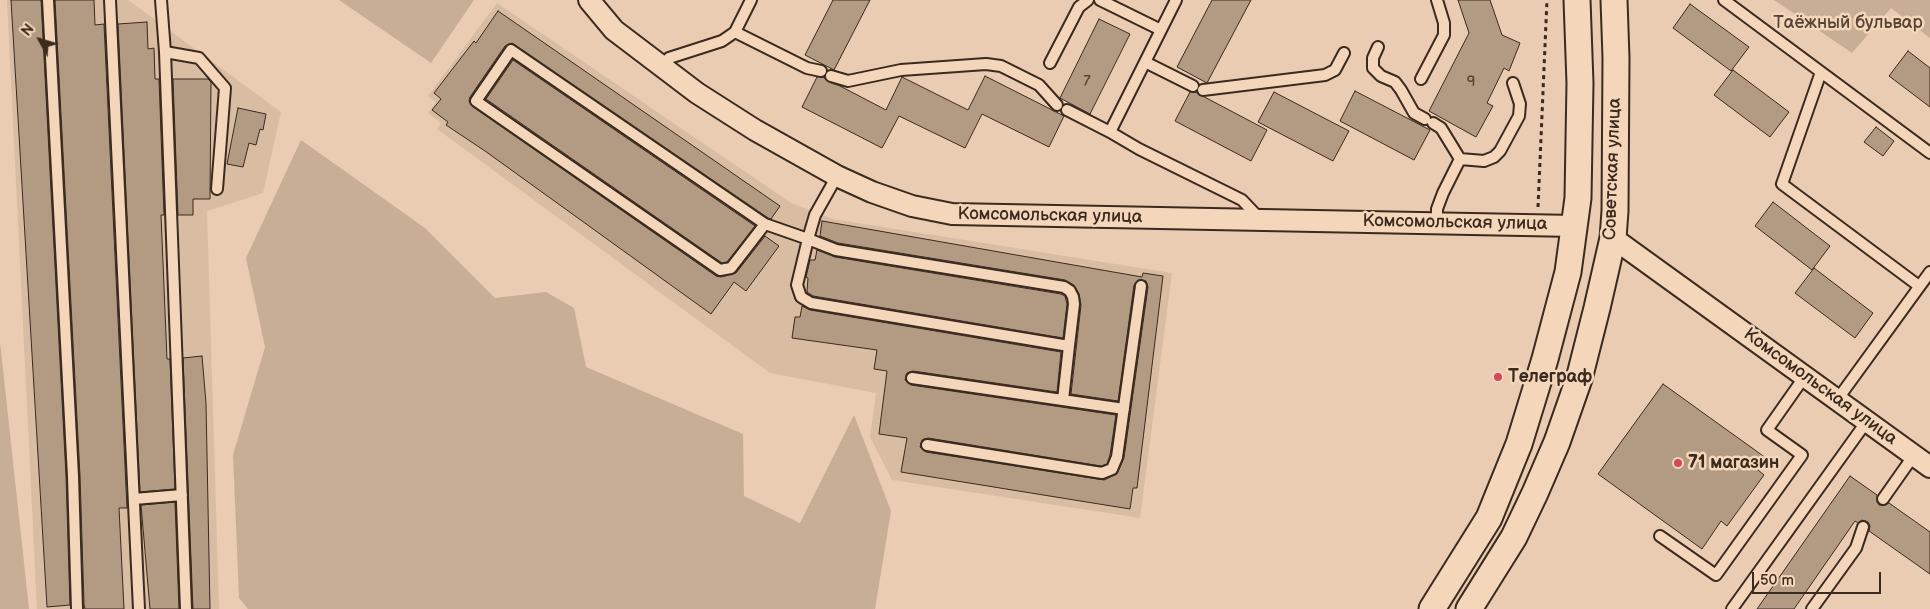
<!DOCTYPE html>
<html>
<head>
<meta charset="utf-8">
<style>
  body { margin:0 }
  #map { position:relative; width:1930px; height:609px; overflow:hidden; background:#e9ccb1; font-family:"Balsamiq Sans",sans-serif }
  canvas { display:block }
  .north { position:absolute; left:15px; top:15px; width:50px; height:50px; -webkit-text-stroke:4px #f4d6ba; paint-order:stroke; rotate:309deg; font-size:14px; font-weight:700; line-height:20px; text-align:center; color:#3b2a1e }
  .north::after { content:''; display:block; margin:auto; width:18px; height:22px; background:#3b2a1e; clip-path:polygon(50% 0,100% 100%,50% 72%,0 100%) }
  .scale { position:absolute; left:1752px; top:572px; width:129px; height:22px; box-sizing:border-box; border:2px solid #3b2a1e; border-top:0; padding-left:6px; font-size:15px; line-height:18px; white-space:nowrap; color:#3b2a1e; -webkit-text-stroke:4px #f4d6ba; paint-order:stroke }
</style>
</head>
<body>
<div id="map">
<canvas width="1930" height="609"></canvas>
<div class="north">N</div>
<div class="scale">50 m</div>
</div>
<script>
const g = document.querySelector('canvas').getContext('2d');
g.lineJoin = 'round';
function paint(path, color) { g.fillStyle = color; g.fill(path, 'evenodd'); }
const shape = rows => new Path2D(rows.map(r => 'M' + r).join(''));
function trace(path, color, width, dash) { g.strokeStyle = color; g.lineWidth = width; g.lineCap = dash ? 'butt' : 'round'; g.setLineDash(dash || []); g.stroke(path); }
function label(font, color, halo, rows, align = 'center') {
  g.font = font + ' "Balsamiq Sans",sans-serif'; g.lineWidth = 5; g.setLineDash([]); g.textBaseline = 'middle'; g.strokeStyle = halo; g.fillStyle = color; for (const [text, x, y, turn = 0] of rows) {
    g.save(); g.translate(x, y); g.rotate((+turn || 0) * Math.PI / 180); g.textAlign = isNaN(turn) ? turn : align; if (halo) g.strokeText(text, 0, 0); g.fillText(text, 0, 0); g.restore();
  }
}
paint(shape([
  [7,0,128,0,281,112,263,193,207,211,219,609,37,609],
  [497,3,791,203,833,219,1172,273,1140,518,892,480,870,437,876,393,770,373,437,129,441,123,428,113,436,102,428,96]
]), '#d9bda3');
paint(shape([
  [339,0,474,0,431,63],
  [1774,0,1930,0,1930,38,1891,8,1852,53],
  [301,140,425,228,495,298,546,292,574,308,586,367,743,434,744,496,800,523,854,415,891,511,875,609,248,609,239,598,233,455,265,347,246,258],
  [0,342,29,609,0,609]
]), '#c9ae96');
const building = shape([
  [11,0,41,0,66,476,70,605,47,607,11,0],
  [55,0,94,0,95,25,104,24,127,508,119,508,124,609,85,609,84,604,80,476,55,0],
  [833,0,870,0,834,70,805,55,833,0],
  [1212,0,1251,0,1207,83,1177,67,1212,0],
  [1458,0,1490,0,1502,35,1520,43,1509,71,1504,68,1487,103,1493,106,1476,137,1429,111,1469,33,1458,0],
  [1690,4,1749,47,1731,71,1673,28,1690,4],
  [498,11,780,206,771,219,768,218,512,43,505,46,470,97,469,101,472,106,716,276,721,277,736,273,765,236,779,246,746,291,734,282,711,314,485,151,446,125,448,122,432,110,441,99,434,93,474,41,476,43,498,11],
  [1099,19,1130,34,1090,114,1060,98,1099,19],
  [147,22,148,49,154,48,155,79,159,79,164,215,161,215,167,359,170,359,175,489,140,492,118,24,147,22],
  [1908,51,1930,68,1930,107,1889,76,1908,51],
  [513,60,755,226,727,262,722,263,486,99,513,60],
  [1733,70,1789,112,1770,137,1714,95,1733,70],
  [985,76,1064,116,1049,147,982,114,965,148,899,116,882,148,802,107,817,77,823,77,829,82,840,86,886,110,902,77,968,110,985,76],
  [173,79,208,79,211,82,210,199,193,199,193,215,178,215,173,79],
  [1355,91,1430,130,1414,160,1340,121,1355,91],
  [1190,92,1195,92,1267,130,1251,161,1175,121,1190,92],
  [1274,92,1349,131,1333,161,1258,122,1274,92],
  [238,108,266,114,263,130,260,129,256,145,249,143,243,167,227,164,238,108],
  [1876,127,1894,141,1883,156,1864,142,1876,127],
  [1773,202,1830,246,1812,270,1755,226,1773,202],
  [822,221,1142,277,1143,273,1163,276,1137,488,1133,488,1130,509,901,472,907,438,879,434,887,371,874,369,877,350,792,338,795,317,800,317,802,306,810,310,1061,352,1057,392,913,371,907,373,905,380,911,385,1116,415,1110,455,1107,464,1101,466,928,438,922,440,920,447,926,452,1104,480,1117,474,1124,458,1148,287,1146,281,1139,280,1134,285,1118,401,1071,394,1081,305,1079,294,1074,285,1065,280,838,243,820,236,822,221],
  [817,250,835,257,1061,294,1065,296,1067,304,1063,338,813,296,807,292,808,278,806,277,810,260,815,260,817,250],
  [1814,268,1873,313,1855,338,1795,293,1814,268],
  [202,356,206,403,210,609,193,609,183,358,202,356],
  [1663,384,1766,458,1758,470,1764,475,1727,526,1721,521,1702,549,1598,474,1663,384],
  [1850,476,1877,495,1877,501,1879,505,1885,505,1889,503,1930,532,1930,574,1869,531,1870,526,1868,522,1862,520,1858,523,1855,521,1794,609,1757,609,1850,476],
  [175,502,179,609,150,609,141,505,175,502]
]);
paint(building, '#b39a83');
trace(building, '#3b2a1e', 1);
const service = shape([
  [48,0,73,476,77,609],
  [110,0,139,609],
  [161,0,165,52,186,609],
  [1100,0,1161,30,1110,132,1139,149,1242,200,1260,219],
  [1724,0,1930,153],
  [1161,30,1176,0],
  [735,32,807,68,821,71],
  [1378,47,1373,58,1373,68,1381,76,1395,82,1401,90,1414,113,1425,119],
  [165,52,199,58,225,88,217,189],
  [1145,62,1193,86],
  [1050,63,1079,7,1088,0],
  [661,67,669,58,722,41,735,32,751,0],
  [1821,72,1782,184,1919,286],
  [831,76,848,81,901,70,986,64,1001,66,1039,85,1057,105],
  [1421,79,1444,35,1444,23,1437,0],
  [1203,90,1325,75,1335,70,1344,53],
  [1067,110,1110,132],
  [1433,123,1441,128,1460,159,1443,193,1437,209,1437,222],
  [1460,159,1484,161,1494,157,1500,151,1519,116,1520,104,1513,83],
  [765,224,731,268,720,270,476,101,511,50,765,224,808,239,815,215,837,176],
  [912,378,1124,409],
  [1063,400,1069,346,1074,304,1073,297,1070,291,1064,287,836,250,808,239,797,285,801,297,811,303,1069,346],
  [1837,400,1930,272],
  [927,445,1102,473,1112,469,1117,457,1141,286],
  [134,499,182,495],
  [1883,499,1914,455],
  [1660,536,1716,575,1802,455,1767,430,1805,376],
  [1732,609,1867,421],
  [1812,609,1856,548,1863,527]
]);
const minor = shape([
  [589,0,614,30,697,93,755,130,837,176,872,192,912,206,952,214,1575,226],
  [1613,238,1930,467]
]);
const tertiary = shape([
  [1432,609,1489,518,1519,444,1545,359,1568,272,1578,198,1580,83,1577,0],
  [1469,609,1514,537,1535,493,1557,442,1579,379,1597,308,1613,238,1615,211,1616,58,1614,0]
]);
trace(service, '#3b2a1e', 14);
trace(minor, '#3b2a1e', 24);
trace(tertiary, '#3b2a1e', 29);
trace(shape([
  [1538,207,1547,0]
]), '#3b2a1e', 3, [4, 4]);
trace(service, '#f4d6ba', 10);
trace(minor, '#f4d6ba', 20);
trace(tertiary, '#f4d6ba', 25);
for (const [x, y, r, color] of [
  [1498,377,5,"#d1495b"],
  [1678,463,5,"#d1495b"]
]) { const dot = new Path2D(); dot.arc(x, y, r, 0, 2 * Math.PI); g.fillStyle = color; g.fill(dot); trace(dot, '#f4d6ba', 2); }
label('15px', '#594637', null, [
  ["7",1087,82],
  ["9",1471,82]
]);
label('18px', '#574436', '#f4d6ba', [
  ["Таёжный бульвар",1848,23]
]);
label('18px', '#3b2a1e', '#f4d6ba', [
  ["Советская улица",1613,169,-88],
  ["Комсомольская улица",1050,216,1],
  ["Комсомольская улица",1455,223,1],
  ["Комсомольская улица",1820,387,36]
]);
label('bold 18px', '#3b2a1e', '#f4d6ba', [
  ["Телеграф",1508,377],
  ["71 магазин",1688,463]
], 'left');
</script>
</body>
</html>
